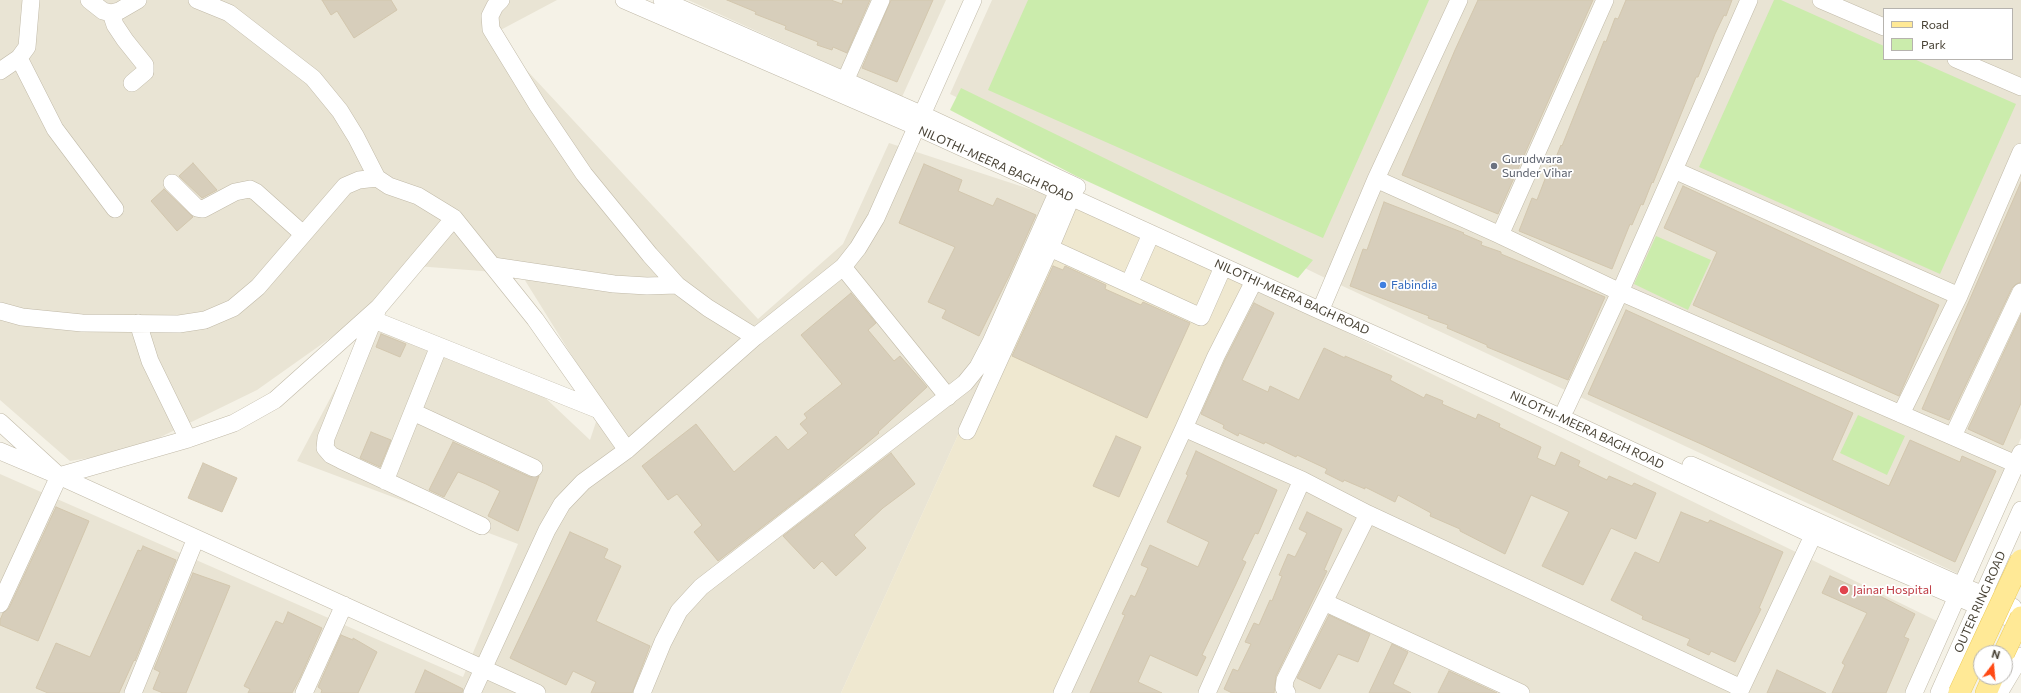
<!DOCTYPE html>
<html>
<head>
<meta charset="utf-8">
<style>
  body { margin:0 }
  #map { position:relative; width:2021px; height:693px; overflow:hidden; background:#f5f2e7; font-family:Commissioner,sans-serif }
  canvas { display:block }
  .legend { position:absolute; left:1883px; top:8px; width:130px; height:52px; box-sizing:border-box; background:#fff; border:1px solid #b6b3ae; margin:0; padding:5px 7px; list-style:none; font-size:12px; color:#484235 }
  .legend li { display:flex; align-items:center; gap:8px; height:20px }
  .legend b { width:20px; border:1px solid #b6b3ae }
  .north { position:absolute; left:1973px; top:645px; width:40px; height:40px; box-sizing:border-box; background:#fff; border:1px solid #b6b3ae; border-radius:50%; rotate:16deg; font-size:11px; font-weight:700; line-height:16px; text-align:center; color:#484235 }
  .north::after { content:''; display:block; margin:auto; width:14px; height:18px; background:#ff4914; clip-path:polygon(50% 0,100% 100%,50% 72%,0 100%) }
</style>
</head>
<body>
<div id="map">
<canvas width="2021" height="693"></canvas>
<ul class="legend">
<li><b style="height:5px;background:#ffe996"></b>Road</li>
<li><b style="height:11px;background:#cbecac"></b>Park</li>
</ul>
<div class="north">N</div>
</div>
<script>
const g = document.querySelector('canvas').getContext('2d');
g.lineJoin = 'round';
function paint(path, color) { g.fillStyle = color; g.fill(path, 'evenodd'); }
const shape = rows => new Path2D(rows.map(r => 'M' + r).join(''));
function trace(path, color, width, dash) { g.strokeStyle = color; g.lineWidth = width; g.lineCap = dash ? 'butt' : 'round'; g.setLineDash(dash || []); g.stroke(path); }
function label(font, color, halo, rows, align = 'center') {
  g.font = font + ' Commissioner,sans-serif'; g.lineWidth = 3.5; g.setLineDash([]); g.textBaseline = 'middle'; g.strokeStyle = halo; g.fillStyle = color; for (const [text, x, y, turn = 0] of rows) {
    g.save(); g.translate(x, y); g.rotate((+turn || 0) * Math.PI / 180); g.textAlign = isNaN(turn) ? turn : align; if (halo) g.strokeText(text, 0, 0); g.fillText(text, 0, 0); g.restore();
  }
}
paint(shape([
  [0,0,557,0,493,34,758,319,843,244,889,143,1060,199,993,358,841,693,0,693,0,474,463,677,518,544,297,461,369,325,538,391,590,440,602,404,521,274,416,266,360,317,257,390,132,451,70,461,0,400],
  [688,0,946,0,902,97],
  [992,0,2021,0,2021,438,1961,575,1319,275,950,94],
  [1884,9,2012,9,2012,59,1884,59],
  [1250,285,1943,624,1911,693,1066,693]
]), '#e9e4d4');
paint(shape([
  [1060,199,1250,285,1066,693,841,693,993,358]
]), '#efe8d0');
paint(shape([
  [1028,0,1429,0,1323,238,988,90],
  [1774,0,1781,0,1884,46,1884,59,1914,59,2016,104,1940,274,1699,167],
  [961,88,1313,260,1298,278,1076,176,950,110],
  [1656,236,1711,260,1688,310,1634,284],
  [1858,415,1905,436,1887,475,1840,453]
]), '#cbecac');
const building = shape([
  [322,0,391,0,397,10,354,38,337,11,331,15,322,0],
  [727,0,831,0,842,4,843,0,870,0,847,53,833,47,832,50,817,45,818,42,785,29,786,26,755,14,756,12,727,0],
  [891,0,933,0,897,82,862,68,891,0],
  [1478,0,1593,0,1498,214,1402,175,1455,50,1478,0],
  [1626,0,1732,0,1726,16,1724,15,1715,34,1698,77,1696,77,1653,183,1652,182,1643,205,1641,204,1632,225,1630,224,1612,269,1519,231,1532,198,1537,200,1550,166,1552,167,1561,145,1562,146,1604,41,1606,42,1615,18,1618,19,1626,0],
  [193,163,217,190,202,198,179,176,193,163],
  [924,164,962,180,958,191,993,206,997,198,1036,215,1009,276,979,336,942,318,946,310,928,302,955,247,899,223,924,164],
  [2021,182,2021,282,2016,284,2012,288,1949,420,1922,409,2021,182],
  [1683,186,1939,305,1899,396,1693,305,1717,252,1664,228,1683,186],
  [164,189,193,217,177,231,151,201,164,189],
  [1384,202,1464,233,1463,234,1482,242,1481,245,1501,252,1501,254,1605,297,1568,380,1487,347,1487,345,1447,328,1448,325,1428,318,1429,316,1350,286,1363,249,1367,250,1384,202],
  [1053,266,1063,270,1065,266,1106,285,1105,289,1141,305,1143,302,1190,323,1147,418,1012,356,1053,266],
  [851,293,876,323,868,330,894,361,900,356,927,387,878,432,879,433,817,485,718,561,694,532,702,525,677,494,668,500,642,466,696,424,734,472,776,436,788,450,808,433,800,424,807,418,804,414,842,384,801,335,851,293],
  [1254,303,1274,313,1242,380,1268,392,1270,386,1299,400,1324,348,1345,358,1345,356,1392,376,1390,380,1424,398,1426,394,1443,401,1442,404,1476,419,1478,414,1500,424,1499,427,1541,447,1537,458,1555,466,1561,452,1580,461,1578,466,1607,480,1609,476,1632,486,1634,483,1656,493,1636,539,1611,528,1583,585,1542,566,1569,512,1531,495,1505,554,1460,531,1460,529,1430,516,1431,513,1398,495,1395,502,1365,487,1365,489,1344,480,1343,482,1325,473,1327,469,1297,455,1296,457,1265,442,1264,444,1239,433,1238,436,1223,428,1224,425,1201,414,1225,360,1254,303],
  [1626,310,1853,413,1832,460,1889,486,1910,440,1960,462,1962,456,1996,471,1955,562,1701,444,1588,394,1626,310],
  [2021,315,2021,403,2003,445,1968,429,2021,315],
  [381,334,406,344,400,357,376,347,381,334],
  [371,432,391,440,380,467,360,458,371,432],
  [1116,436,1141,447,1119,497,1093,486,1116,436],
  [453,442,530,477,539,476,518,531,488,516,500,491,486,484,458,472,444,497,429,490,453,442],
  [1196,451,1277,490,1258,534,1255,533,1242,560,1246,562,1235,586,1202,655,1206,657,1197,676,1150,655,1138,682,1162,693,1090,693,1125,615,1122,614,1131,595,1135,597,1148,568,1141,565,1150,545,1198,567,1209,542,1167,522,1188,475,1186,474,1196,451],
  [891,453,915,484,883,508,854,535,866,548,836,576,822,561,814,569,783,536,891,453],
  [203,463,237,478,222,512,188,498,203,463],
  [56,507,89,521,38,641,0,625,0,620,3,613,9,608,56,507],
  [1307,512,1342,529,1324,570,1327,571,1276,676,1274,693,1232,693,1224,689,1233,669,1238,671,1251,644,1245,642,1254,623,1259,625,1270,600,1272,601,1282,576,1279,575,1288,554,1295,557,1307,533,1299,529,1307,512],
  [1681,512,1708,523,1710,520,1783,552,1759,608,1761,609,1735,662,1711,651,1709,655,1687,645,1690,639,1642,619,1643,616,1611,600,1635,552,1659,563,1681,512],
  [570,532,608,549,604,558,621,566,596,621,650,646,632,693,591,693,596,682,573,671,566,685,510,658,570,532],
  [143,546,176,560,135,661,134,660,119,693,48,693,36,688,56,643,90,657,138,550,141,551,143,546],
  [193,573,230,586,186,693,163,693,153,689,160,672,154,669,193,573],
  [1830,576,1877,597,1878,595,1915,614,1904,637,1909,639,1886,693,1832,693,1845,665,1842,663,1867,613,1822,593,1830,576],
  [288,612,322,628,300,678,292,693,248,693,250,689,244,686,276,621,283,624,288,612],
  [1329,615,1370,634,1358,662,1338,654,1320,689,1297,678,1329,615],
  [341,635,353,640,353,638,377,652,358,693,321,693,322,690,318,687,341,635],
  [1392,644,1408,652,1393,684,1411,693,1369,693,1392,644],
  [425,670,463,689,462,693,415,693,425,670],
  [1777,670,1826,693,1767,693,1777,670],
  [1449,671,1497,693,1438,693,1449,671]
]);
paint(building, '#d7cebb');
trace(building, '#d3c7ae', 1);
const minor = shape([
  [89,0,103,11,111,13,119,11,138,0],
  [197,0,229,13,313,78,340,111,356,137,377,178,389,186,418,196,454,218,535,319,627,450],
  [501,0,495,6,490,16,491,29,538,106,584,174,650,255,677,285,708,308,755,337],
  [624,0,917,127,1321,311,1562,418,1813,535,1978,606,2021,622],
  [662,0,923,115,1077,187],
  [1605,0,1500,235,1620,292,2016,464],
  [1821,0,1884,27],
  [111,13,115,25,125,40,145,65,145,72,132,83],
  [19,58,55,129,115,209],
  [1956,59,2021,87],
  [0,71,19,58,27,47,31,0],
  [845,81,881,0],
  [1674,170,1959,296,2021,152],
  [1376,179,1459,0],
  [172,183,197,208,203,209,235,192,250,189,256,192,303,234],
  [1071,198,1050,248,1201,317,1223,267],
  [493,266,614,284,647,286,677,285],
  [843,267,948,397],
  [1129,284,1151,234],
  [1324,302,1376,179,1500,235],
  [0,311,22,317,82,323,179,324,205,320,233,308,258,287,345,186,359,180,377,178],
  [377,311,326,438,325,448,331,455,341,460,482,526],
  [374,320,599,410],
  [138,323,150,361,188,439],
  [1566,408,1620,292,1749,0],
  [413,412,534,468],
  [1901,414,1959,296],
  [0,422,59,476,537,693],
  [1184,428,1216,356,1254,281],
  [967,431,1050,248],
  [1953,436,2021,292],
  [0,451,59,476,188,439,234,423,275,400,379,307,454,218],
  [1691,465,1962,586,2013,607],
  [385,481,439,346],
  [1324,602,1521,693],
  [0,604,59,476],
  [133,693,196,538],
  [304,693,344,605],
  [472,693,547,530,562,504,583,482,627,450,755,337,843,267,858,248,876,218,973,0],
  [642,693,663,642,679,611,701,587,965,383,978,367,991,342,1062,182],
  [1062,693,1184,428,1302,480,1368,514,1741,688],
  [1207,693,1302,480],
  [1287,693,1284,688,1285,680,1368,514],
  [1739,693,1818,525],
  [1914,693,2021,453],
  [1939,693,2021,510],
  [1999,693,2021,656]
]);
const major = shape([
  [1986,693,1993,677]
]);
trace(minor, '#c1baa8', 18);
trace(major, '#edcd5c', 22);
trace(minor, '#fff', 17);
trace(major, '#ffe996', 21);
const majorBridge = shape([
  [2004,653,2021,617],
  [1959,693,2021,560]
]);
trace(majorBridge, '#edcd5c', 22, []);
trace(majorBridge, '#ffe996', 21);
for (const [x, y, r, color] of [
  [1494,166,4,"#6b7280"],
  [1383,285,4,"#3f7fe0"],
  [1844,590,5,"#e0444e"]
]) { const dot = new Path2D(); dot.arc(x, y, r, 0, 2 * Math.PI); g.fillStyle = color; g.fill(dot); trace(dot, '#fff', 1.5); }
label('12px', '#5b616d', '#fff', [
  ["Gurudwara",1502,159],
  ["Sunder Vihar",1502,173]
], 'left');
label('12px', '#484235', '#fff', [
  ["NILOTHI-MEERA BAGH ROAD",996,164,24],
  ["NILOTHI-MEERA BAGH ROAD",1292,297,24],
  ["NILOTHI-MEERA BAGH ROAD",1587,430,25],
  ["OUTER RING ROAD",1980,602,-66]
]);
label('12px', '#366cbe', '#fff', [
  ["Fabindia",1391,285]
], 'left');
label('12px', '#be3a42', '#fff', [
  ["Jainar Hospital",1853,590]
], 'left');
</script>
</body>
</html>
